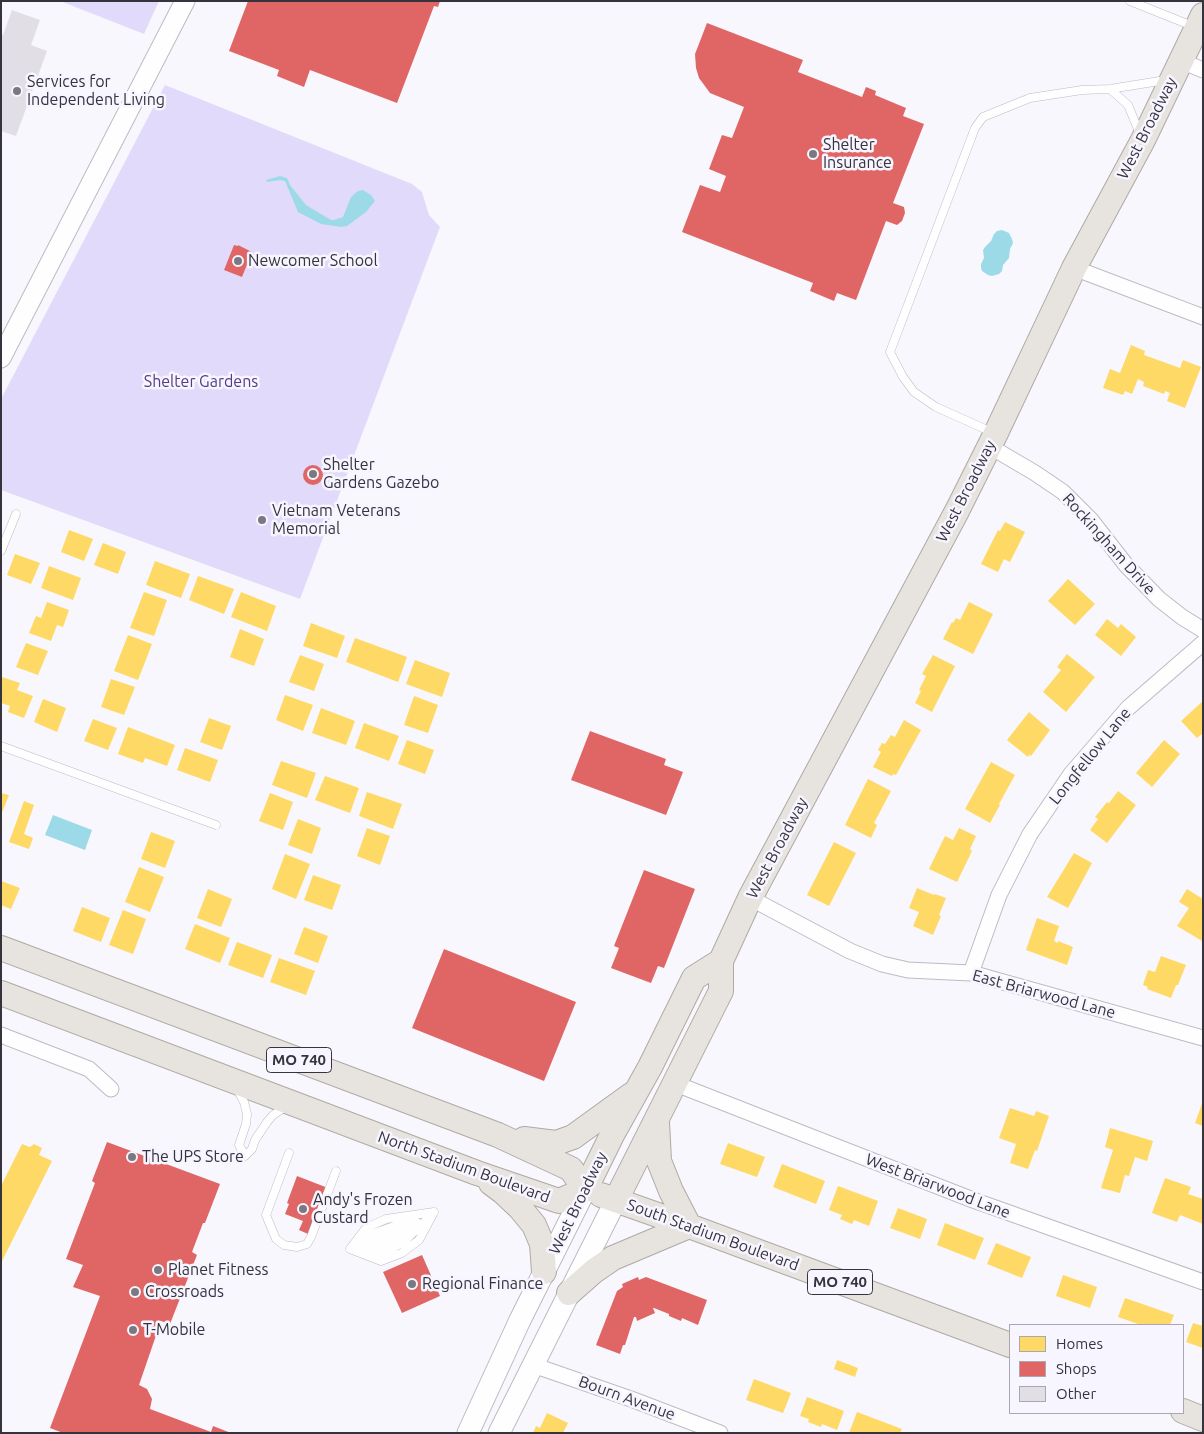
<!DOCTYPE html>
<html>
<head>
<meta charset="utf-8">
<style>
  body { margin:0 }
  #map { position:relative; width:1204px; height:1434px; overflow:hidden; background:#f8f7fd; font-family:Ubuntu,sans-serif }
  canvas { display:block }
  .frame { position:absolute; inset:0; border:2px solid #36333d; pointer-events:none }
  .legend { position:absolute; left:1009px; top:1324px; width:175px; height:90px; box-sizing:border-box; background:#f7f5ff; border:1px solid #aaa7b1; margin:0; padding:6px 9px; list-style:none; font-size:15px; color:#36333d }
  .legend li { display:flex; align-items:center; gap:10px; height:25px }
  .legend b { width:25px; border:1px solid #aaa7b1 }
</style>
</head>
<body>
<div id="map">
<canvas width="1204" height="1434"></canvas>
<div class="frame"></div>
<ul class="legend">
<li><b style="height:14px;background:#ffd966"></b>Homes</li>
<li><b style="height:14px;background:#e06666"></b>Shops</li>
<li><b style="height:14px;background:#e2dee5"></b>Other</li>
</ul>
</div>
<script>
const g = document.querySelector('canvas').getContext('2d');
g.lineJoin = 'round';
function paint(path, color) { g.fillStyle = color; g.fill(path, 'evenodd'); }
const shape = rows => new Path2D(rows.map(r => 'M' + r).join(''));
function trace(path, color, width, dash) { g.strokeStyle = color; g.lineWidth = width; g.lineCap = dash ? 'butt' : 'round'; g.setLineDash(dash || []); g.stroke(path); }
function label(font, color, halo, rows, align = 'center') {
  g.font = font + ' Ubuntu,sans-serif'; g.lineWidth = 5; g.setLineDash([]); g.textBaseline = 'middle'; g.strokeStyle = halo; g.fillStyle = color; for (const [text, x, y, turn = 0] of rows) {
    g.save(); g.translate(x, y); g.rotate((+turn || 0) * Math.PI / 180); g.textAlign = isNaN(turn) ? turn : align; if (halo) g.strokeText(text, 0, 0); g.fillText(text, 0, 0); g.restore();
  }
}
paint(shape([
  [60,1,159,1,144,34],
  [165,85,412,184,422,192,429,215,440,227,300,599,1,490,1,399]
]), '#e2dafa');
paint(shape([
  [280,176,287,178,290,185,306,205,331,220,334,220,343,217,351,197,358,191,363,190,366,192,371,195,375,201,366,212,347,226,341,227,321,224,298,212,285,181,280,180,267,182,266,180],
  [1002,230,1009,233,1012,239,1013,243,1010,249,1009,258,1003,265,1002,271,999,274,992,276,988,275,982,271,981,268,981,264,984,258,983,250,985,247,991,241,994,234,997,231],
  [53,815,92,830,85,850,45,835]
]), '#9cdae7');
paint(shape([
  [1131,345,1145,351,1144,355,1180,368,1183,360,1201,367,1185,408,1167,401,1170,393,1165,391,1164,394,1143,386,1144,382,1138,379,1132,394,1125,391,1123,395,1103,388,1110,369,1120,373],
  [1005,522,1025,532,1010,562,1004,559,998,572,981,564,998,530,1000,531],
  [69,530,93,539,84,561,61,552],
  [103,543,126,552,118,574,94,565],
  [15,554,40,563,31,584,7,575],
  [155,561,190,574,181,598,146,585],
  [49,566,81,578,73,600,41,588],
  [198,576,234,589,224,614,189,600],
  [1068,579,1095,604,1075,625,1048,601],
  [144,592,167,600,154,636,130,628],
  [241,592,276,606,267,631,231,617],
  [47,602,69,610,63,627,57,625,51,641,29,633,36,616,41,618],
  [969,602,993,614,973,654,943,639,952,622,953,623,956,618,960,620],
  [1107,619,1118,628,1121,624,1136,637,1121,656,1095,635],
  [311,623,345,636,337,658,303,646],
  [240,629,264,639,254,666,230,657],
  [128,635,152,644,138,680,114,671],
  [355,638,407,657,398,682,346,662],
  [26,643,48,651,38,675,16,667],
  [1067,654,1095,677,1066,712,1043,692,1061,670,1057,667],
  [300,655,324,664,314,691,289,682],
  [933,655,955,666,932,712,915,703,921,691,919,690,926,676,922,674],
  [415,660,450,673,442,697,406,684],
  [2,677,20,683,17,690,33,696,24,718,8,712,10,706,1,703,1,681],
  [111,679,135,687,124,715,101,707],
  [285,695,313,705,303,731,276,720],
  [414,696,438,705,428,733,404,725],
  [43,699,66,708,57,732,34,722],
  [1203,701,1203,733,1197,738,1181,721],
  [321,708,355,721,346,745,312,733],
  [1029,712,1050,730,1031,756,1029,755,1028,757,1007,740],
  [209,718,231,726,222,750,200,742],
  [93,719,117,728,108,750,84,741],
  [904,720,921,730,896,775,893,774,892,776,873,767,881,752,878,750,882,743,885,744,891,735,895,737],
  [364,723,399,736,389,761,355,748],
  [128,727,175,745,167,766,145,758,143,763,118,754],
  [407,740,434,750,425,774,398,764],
  [1164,740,1180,754,1152,787,1136,773],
  [185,748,218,760,210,782,177,770],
  [281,761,316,773,307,798,272,785],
  [991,762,1015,775,999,804,1000,805,990,823,965,809],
  [325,776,359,788,350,813,315,800],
  [868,779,891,791,874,823,877,825,871,838,845,825],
  [1118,791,1136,805,1107,843,1090,830,1098,819,1095,817,1107,802,1109,803],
  [367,792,402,804,393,829,359,816],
  [1,793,9,795,1,815],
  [270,793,293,802,283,830,259,821],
  [24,801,34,805,24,834,33,838,29,849,9,842],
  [298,819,321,828,312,854,288,845],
  [367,828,390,836,380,865,357,856],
  [959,828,976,836,970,849,972,851,957,882,929,869,945,836,953,840],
  [151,832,175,841,165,868,141,859],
  [834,842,856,853,829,906,807,895],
  [1074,853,1092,863,1068,908,1047,897],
  [285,854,310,864,296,899,272,889],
  [139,867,164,877,150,912,125,902],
  [313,875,341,885,332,910,304,900],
  [1,881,20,888,11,909,1,905],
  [917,888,934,895,935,894,946,898,939,915,941,916,933,935,913,926,919,912,909,908],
  [208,889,232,899,221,927,197,918],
  [1187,889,1203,899,1203,939,1202,941,1177,926,1189,908,1179,902],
  [82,907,110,918,101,942,73,931],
  [123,910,146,919,133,954,109,945],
  [1037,918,1059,926,1054,941,1058,943,1058,941,1073,947,1067,965,1026,950],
  [195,924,230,938,220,963,185,949],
  [304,927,328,936,318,963,294,954],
  [237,942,272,955,263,978,228,965],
  [1161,956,1186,965,1178,985,1176,985,1171,998,1147,989,1148,987,1143,985,1148,970,1155,972],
  [279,958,315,971,306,995,270,982],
  [1203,1101,1203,1126,1195,1123],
  [1010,1108,1034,1116,1036,1111,1049,1116,1037,1151,1035,1150,1028,1169,1010,1163,1016,1144,999,1138],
  [1110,1128,1153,1141,1147,1161,1135,1157,1129,1176,1125,1175,1120,1193,1101,1188,1113,1150,1105,1147],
  [728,1143,765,1157,757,1177,720,1164],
  [22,1144,30,1147,34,1144,42,1148,39,1155,52,1161,1,1263,1,1186],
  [782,1164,825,1181,816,1204,773,1187],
  [1165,1178,1191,1187,1188,1194,1203,1199,1203,1224,1180,1215,1177,1222,1152,1213],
  [838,1186,878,1201,869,1226,854,1220,852,1224,840,1219,842,1215,829,1210],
  [898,1208,927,1219,920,1239,890,1228],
  [945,1223,984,1238,975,1260,937,1245],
  [996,1243,1031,1257,1022,1278,987,1264],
  [1063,1275,1097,1287,1090,1308,1056,1296],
  [1125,1298,1174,1315,1170,1325,1141,1325,1118,1317],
  [1193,1323,1203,1326,1203,1348,1186,1342],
  [837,1360,858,1368,855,1377,834,1369],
  [754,1379,791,1393,783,1413,746,1400],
  [807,1397,844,1411,837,1430,822,1424,821,1427,808,1422,809,1419,800,1416],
  [857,1412,902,1429,900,1433,849,1433],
  [547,1413,568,1423,563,1433,533,1433,536,1426,540,1428]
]), '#ffd966');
paint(shape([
  [248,1,440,1,438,7,434,6,397,103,310,70,304,87,277,76,279,70,229,51],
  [707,23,803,60,798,72,862,97,866,87,876,91,875,95,906,108,903,116,924,124,893,203,904,207,905,213,902,221,897,225,886,221,856,300,837,293,834,301,810,291,813,283,682,232,700,185,720,192,726,176,709,169,722,135,732,138,744,107,710,93,699,78,696,68,695,54],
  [234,245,238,246,238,245,252,252,242,277,224,270],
  '303 475a10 10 0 1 1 20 0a10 10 0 1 1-20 0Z',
  [590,731,666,759,664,765,683,772,666,815,571,780],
  [644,870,695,889,664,968,658,966,651,983,611,968,619,948,614,946],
  [444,949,576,1002,544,1081,412,1028],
  [107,1142,220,1184,205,1223,203,1223,192,1252,197,1255,170,1324,161,1321,139,1385,147,1389,152,1399,150,1409,211,1432,213,1426,231,1433,63,1433,50,1428,100,1296,73,1287,83,1265,66,1259,95,1183,92,1181],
  [297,1176,328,1188,308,1234,299,1230,303,1221,285,1214,289,1204,287,1203],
  [422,1255,440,1296,402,1313,383,1272],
  [638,1277,639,1280,646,1277,707,1300,698,1325,682,1318,681,1321,669,1316,669,1314,654,1308,653,1308,655,1313,637,1321,636,1317,634,1317,625,1345,623,1345,620,1354,596,1345,617,1291,623,1287,622,1284]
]), '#e06666');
paint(shape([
  [12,10,40,20,31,45,47,51,16,136,1,131,1,34,3,35]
]), '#e2dee5');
const service = shape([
  [1130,1,1195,27],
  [1110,89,1128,105,1140,134],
  [994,433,936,407,914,392,903,377,890,352,975,128,983,117,1030,98,1082,90,1110,89,1166,80],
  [1,551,16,514],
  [1,746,216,825],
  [237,1089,244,1102,247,1114,246,1124,239,1145,245,1156,252,1149,255,1140,267,1122,273,1115,287,1106],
  [289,1153,266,1215,276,1239,284,1245,297,1247,307,1244,311,1237,336,1171],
  [358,1243,369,1235,414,1219],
  [359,1246,375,1240,408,1225],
  [350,1249,381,1261,402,1253,419,1240,434,1212],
  [350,1249,366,1228,386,1219,434,1212],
  [367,1249,373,1249,394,1240,418,1223],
  [365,1251,381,1254,403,1243,428,1218]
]);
const minor = shape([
  [1181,61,1203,70],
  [1074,268,1203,317],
  [989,446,1035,473,1063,492,1091,520,1126,565,1159,599,1182,617,1203,630],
  [750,898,850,951,882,964,908,970,971,973,1203,1038],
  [971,973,999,895,1030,834,1071,774,1128,708,1203,643],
  [1,1035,89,1069,111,1089],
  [676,1084,973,1200,1203,1282],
  [533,1365,631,1399,720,1433]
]);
const tertiary = shape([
  [1,358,185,1]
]);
const secondary = shape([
  [468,1433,520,1320,585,1190],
  [499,1433,616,1200]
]);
const primary = shape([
  [1,948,498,1135,571,1169,585,1190],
  [1,993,477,1173,559,1201,585,1190],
  [657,1122,659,1161,671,1191,689,1226],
  [524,1139,556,1143,573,1137,631,1095],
  [491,1183,503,1192,520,1208,534,1225,542,1244,544,1272],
  [585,1190,612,1135,650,1067,694,978,721,961],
  [601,1195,689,1226,1010,1345],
  [616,1200,721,991,721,961,750,898,957,511,996,433,1074,268,1143,140,1203,15],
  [569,1293,594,1271,613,1258,689,1226],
  [1183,1411,1203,1419]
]);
trace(service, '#bdbbc3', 9);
trace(minor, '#bdbbc3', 17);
trace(tertiary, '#bdbbc3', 21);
trace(secondary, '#bdbbc3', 23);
trace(primary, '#aea9a3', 26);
trace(service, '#fefeff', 8);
trace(minor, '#fefeff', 15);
trace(tertiary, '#fefeff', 19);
trace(secondary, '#fefeff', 21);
trace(primary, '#e7e4e0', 24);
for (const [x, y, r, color] of [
  [17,91,5,"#7a7880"],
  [813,154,5,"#7a7880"],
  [238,261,5,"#7a7880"],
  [313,474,5,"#7a7880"],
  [262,520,5,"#7a7880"],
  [132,1157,5,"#7a7880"],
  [303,1209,5,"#7a7880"],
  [158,1270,5,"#7a7880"],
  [412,1284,5,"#7a7880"],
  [135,1292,5,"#7a7880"],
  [133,1330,5,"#7a7880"]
]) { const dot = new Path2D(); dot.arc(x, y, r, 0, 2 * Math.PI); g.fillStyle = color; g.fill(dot); trace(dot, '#f7f5ff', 2); }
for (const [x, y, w] of [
  [299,1060,65],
  [840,1282,65]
]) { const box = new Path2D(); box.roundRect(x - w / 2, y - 12.5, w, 25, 4); g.fillStyle = '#f7f5ff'; g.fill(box); trace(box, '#36333d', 1); }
label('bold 15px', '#36333d', null, [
  ["MO 740",299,1060],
  ["MO 740",840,1282]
]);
label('16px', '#36333d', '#f7f5ff', [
  ["Services for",27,82],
  ["Independent Living",27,100],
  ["Shelter",823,145],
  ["Insurance",823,163],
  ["Newcomer School",248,261],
  ["Shelter",323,465],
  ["Gardens Gazebo",323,483],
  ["Vietnam Veterans",272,511],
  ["Memorial",272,529],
  ["The UPS Store",142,1157],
  ["Andy's Frozen",313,1200],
  ["Custard",313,1218],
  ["Planet Fitness",168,1270],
  ["Regional Finance",422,1284],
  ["Crossroads",145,1292],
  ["T-Mobile",143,1330]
], 'left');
label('16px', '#36333d', '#f7f5ff', [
  ["West Broadway",1147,128,-63],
  ["West Broadway",966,491,-63],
  ["Rockingham Drive",1109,544,48],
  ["Longfellow Lane",1090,756,-51],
  ["West Broadway",777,848,-62],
  ["East Briarwood Lane",1044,994,15],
  ["North Stadium Boulevard",464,1167,20],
  ["West Briarwood Lane",938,1186,21],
  ["West Broadway",578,1203,-64],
  ["South Stadium Boulevard",713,1235,20],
  ["Bourn Avenue",627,1398,20]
]);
label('16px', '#553c85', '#f7f5ff', [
  ["Shelter Gardens",201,382]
]);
</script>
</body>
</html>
